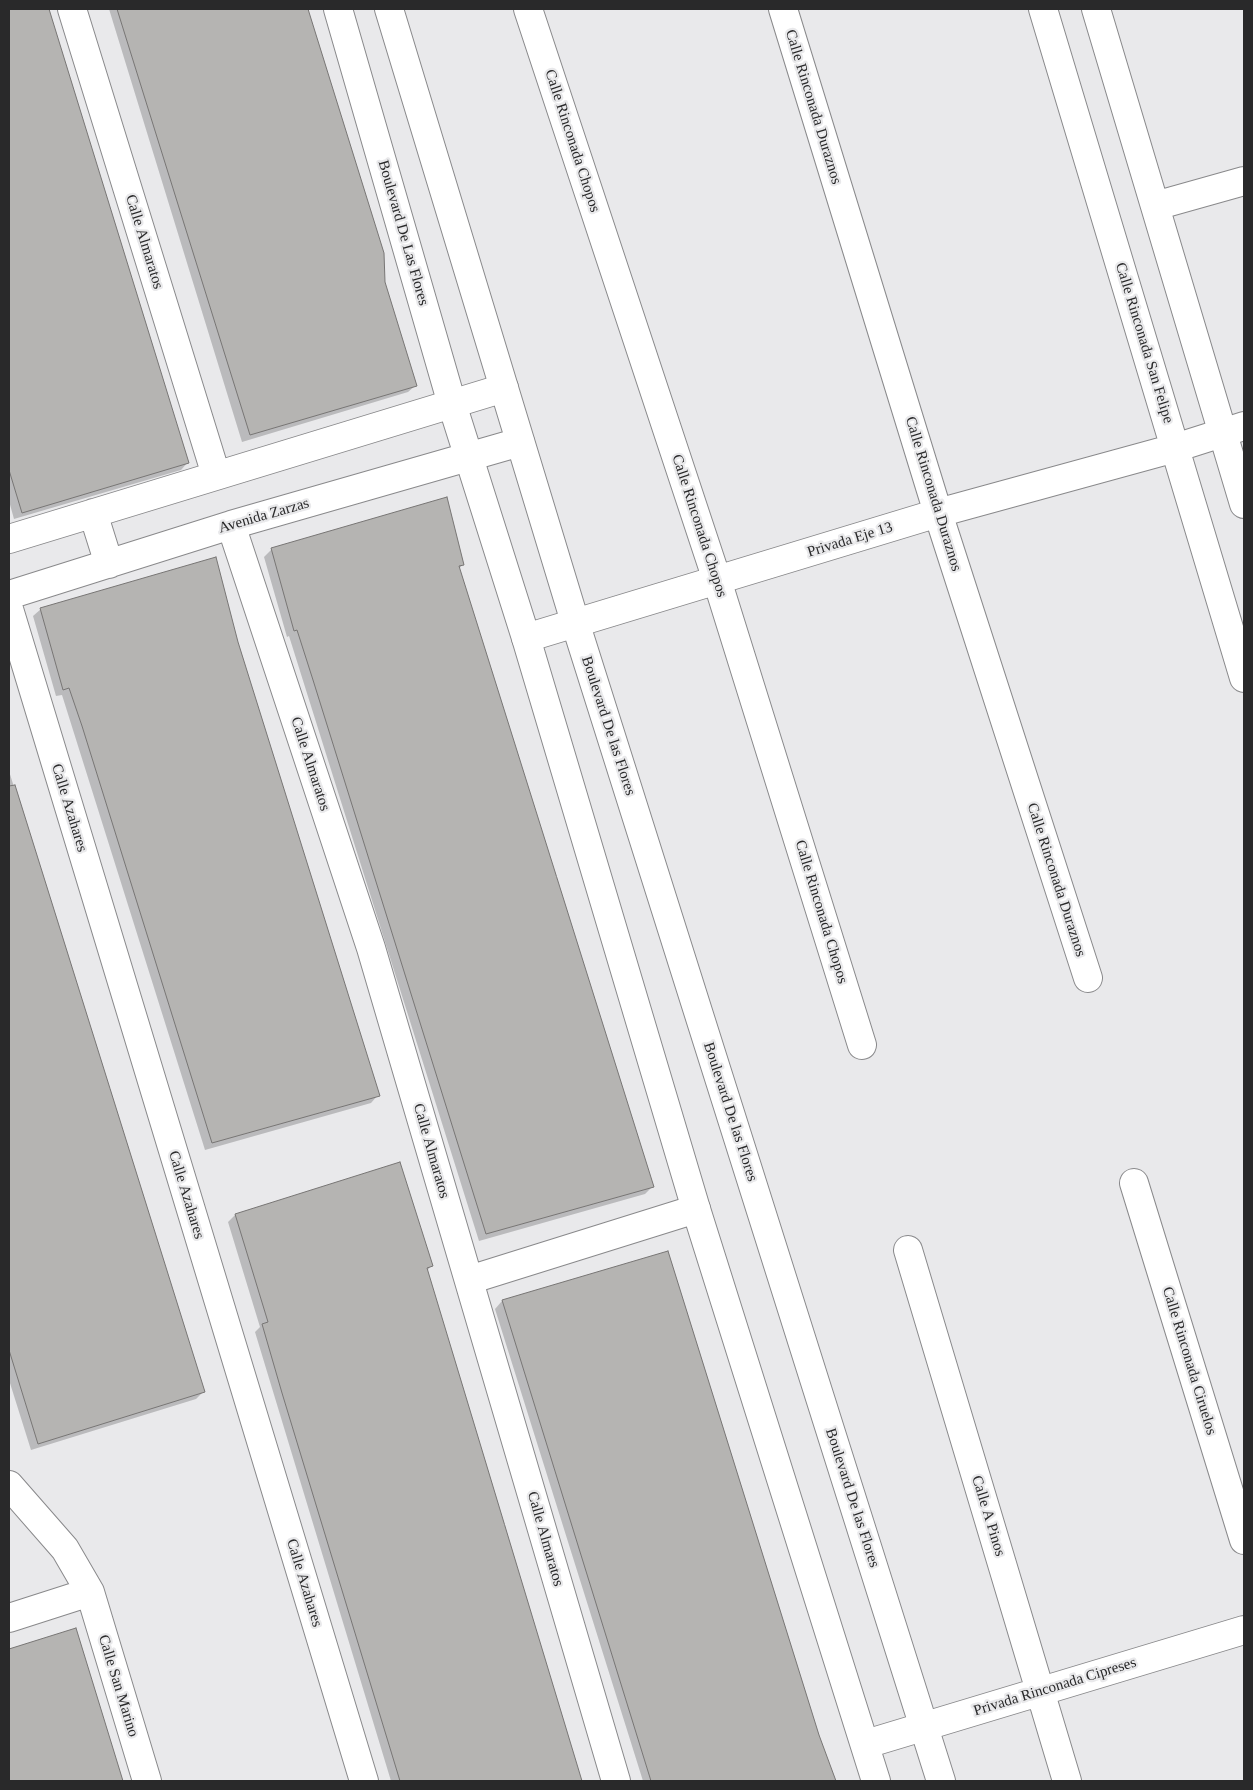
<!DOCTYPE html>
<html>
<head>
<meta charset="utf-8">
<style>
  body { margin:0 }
  #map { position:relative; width:1253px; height:1790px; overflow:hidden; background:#e9e9eb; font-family:"Times New Roman",serif }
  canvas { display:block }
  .frame { position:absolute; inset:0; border:10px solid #29292a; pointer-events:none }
</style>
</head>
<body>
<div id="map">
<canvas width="1253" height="1790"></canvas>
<div class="frame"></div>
</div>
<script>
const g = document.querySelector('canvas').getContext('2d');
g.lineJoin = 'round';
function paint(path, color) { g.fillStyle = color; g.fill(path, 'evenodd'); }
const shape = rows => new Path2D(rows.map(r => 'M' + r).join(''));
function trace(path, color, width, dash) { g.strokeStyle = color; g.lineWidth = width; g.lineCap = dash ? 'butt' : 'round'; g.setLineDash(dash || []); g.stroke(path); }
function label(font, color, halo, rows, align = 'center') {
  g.font = font + ' "Times New Roman",serif'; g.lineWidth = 4.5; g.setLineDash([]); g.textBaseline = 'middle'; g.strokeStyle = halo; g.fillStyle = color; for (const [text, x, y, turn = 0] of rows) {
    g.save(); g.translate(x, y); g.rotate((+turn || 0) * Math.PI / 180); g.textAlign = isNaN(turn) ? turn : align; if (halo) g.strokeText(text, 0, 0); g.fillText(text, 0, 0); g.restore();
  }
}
paint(shape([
  [9,9,48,9,188,462,181,470,14,519,9,501],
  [109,9,307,9,383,253,383,282,416,385,408,392,242,442],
  [272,549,463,564,459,569,652,1187,645,1194,479,1241,289,636,287,637,264,557],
  [41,609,237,642,378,1095,371,1103,205,1150,62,695,56,696,33,616],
  [9,771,203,1392,196,1399,31,1450,9,1380],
  [400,1164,431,1266,427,1271,581,1781,391,1781,255,1332,260,1327,228,1222,235,1215],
  [668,1252,833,1781,643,1781,495,1309,502,1301],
  [75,1630,122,1781,9,1781,9,1649]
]), '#0003');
const building = shape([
  [9,9,49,9,189,463,22,513,9,470,9,9],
  [117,9,308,9,384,253,385,282,417,386,250,435,117,9],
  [447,497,464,565,459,566,654,1187,486,1234,313,680,297,630,294,631,271,548,447,497],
  [216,557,238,642,380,1096,212,1143,82,726,69,688,63,690,40,608,216,557],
  [15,785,205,1392,38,1444,9,1350,9,786,15,785],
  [400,1162,433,1266,427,1268,582,1781,400,1781,282,1393,262,1324,268,1322,235,1214,400,1162],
  [668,1251,819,1735,836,1781,651,1781,502,1300,668,1251],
  [76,1628,123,1781,9,1781,9,1649,76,1628]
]);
paint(building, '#b5b4b2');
trace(building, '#777574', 1);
const minor = shape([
  [72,9,216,475],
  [528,9,717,580,862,1045],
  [783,9,938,513,1088,978],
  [1043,9,1244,678],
  [1096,9,1244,504],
  [1155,206,1244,181],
  [93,513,109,564],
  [231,525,371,948,616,1781],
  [9,539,504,388],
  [9,595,231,525,520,442],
  [9,609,364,1781],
  [526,638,938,513,1175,448,1244,426],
  [1134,1183,1244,1540],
  [908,1250,1067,1781],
  [469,1280,696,1209],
  [9,1485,65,1549,90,1592,147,1781],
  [9,1618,90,1592],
  [866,1744,1244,1630]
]);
const tertiary = shape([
  [338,9,452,404,526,638,696,1209,876,1781],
  [389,9,575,622,941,1781]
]);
trace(minor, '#89898b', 30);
trace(tertiary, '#89898b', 30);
trace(minor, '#fff', 28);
trace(tertiary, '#fff', 28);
label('15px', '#29292a', '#e9e9eb', [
  ["Calle Rinconada Duraznos",813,107,73],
  ["Calle Rinconada Chopos",572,141,72],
  ["Boulevard De Las Flores",403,233,74],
  ["Calle Almaratos",144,242,73],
  ["Calle Rinconada San Felipe",1144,343,73],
  ["Calle Rinconada Duraznos",933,494,73],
  ["Avenida Zarzas",264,516,-16],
  ["Calle Rinconada Chopos",699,526,72],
  ["Privada Eje 13",850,540,-17],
  ["Boulevard De las Flores",608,726,72],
  ["Calle Almaratos",310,764,72],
  ["Calle Azahares",69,808,73],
  ["Calle Rinconada Duraznos",1056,880,72],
  ["Calle Rinconada Chopos",821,912,73],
  ["Boulevard De las Flores",730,1112,72],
  ["Calle Almaratos",431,1151,74],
  ["Calle Azahares",186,1195,73],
  ["Calle Rinconada Ciruelos",1189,1361,73],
  ["Boulevard De las Flores",852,1498,72],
  ["Calle A Pinos",988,1516,73],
  ["Calle Almaratos",545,1539,74],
  ["Calle Azahares",304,1583,73],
  ["Calle San Marino",118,1686,73],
  ["Privada Rinconada Cipreses",1055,1687,-17]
]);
</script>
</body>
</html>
